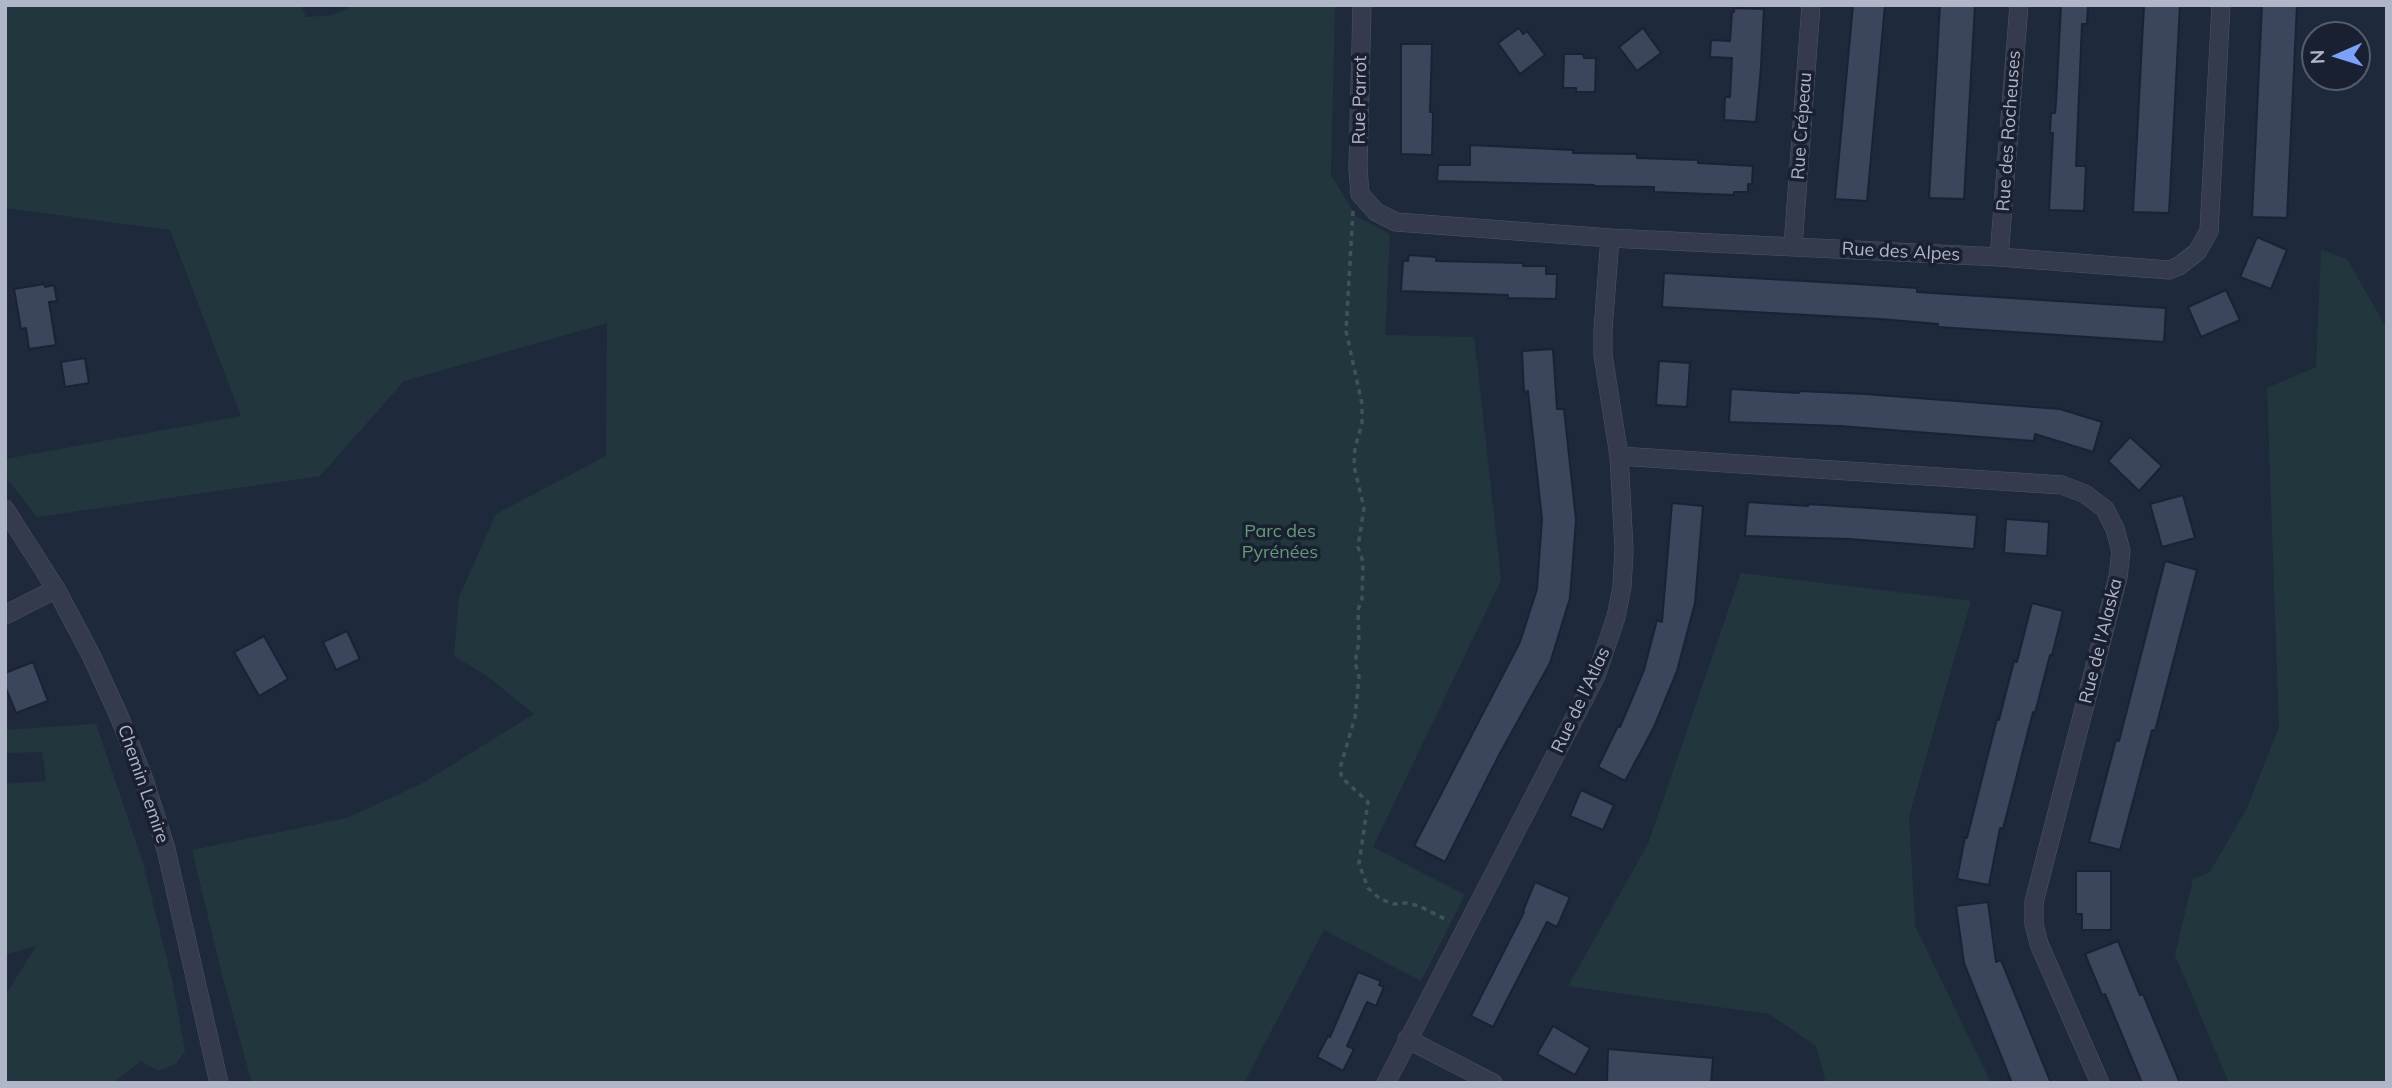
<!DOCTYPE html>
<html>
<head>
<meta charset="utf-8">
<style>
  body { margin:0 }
  #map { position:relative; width:2392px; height:1088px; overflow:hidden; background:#1f293c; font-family:Mulish,sans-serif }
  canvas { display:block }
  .frame { position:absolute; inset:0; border:7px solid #aeb6c8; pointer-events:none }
  .north { position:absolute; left:2301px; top:21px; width:70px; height:70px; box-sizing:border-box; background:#192030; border:2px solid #555c6d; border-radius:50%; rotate:267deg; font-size:19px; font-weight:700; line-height:28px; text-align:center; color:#aeb6c8 }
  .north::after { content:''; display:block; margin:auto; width:24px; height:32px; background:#7ca2ff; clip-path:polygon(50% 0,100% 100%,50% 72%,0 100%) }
</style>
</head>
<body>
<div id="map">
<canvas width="2392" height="1088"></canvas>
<div class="frame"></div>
<div class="north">N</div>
</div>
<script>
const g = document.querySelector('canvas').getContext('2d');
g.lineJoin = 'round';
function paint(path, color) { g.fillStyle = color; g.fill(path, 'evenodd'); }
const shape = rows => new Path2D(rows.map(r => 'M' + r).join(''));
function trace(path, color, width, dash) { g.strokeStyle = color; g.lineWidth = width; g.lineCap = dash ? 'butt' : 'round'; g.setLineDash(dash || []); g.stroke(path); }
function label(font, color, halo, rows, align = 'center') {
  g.font = font + ' Mulish,sans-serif'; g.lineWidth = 7; g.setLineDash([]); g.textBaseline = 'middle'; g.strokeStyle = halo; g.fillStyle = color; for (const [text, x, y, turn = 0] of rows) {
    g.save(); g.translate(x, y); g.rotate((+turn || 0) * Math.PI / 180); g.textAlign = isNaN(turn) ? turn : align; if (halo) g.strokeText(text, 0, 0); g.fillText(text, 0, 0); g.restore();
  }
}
paint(shape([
  [5,5,301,5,306,17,333,15,354,5,1335,5,1331,175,1356,216,1390,234,1385,335,1474,337,1501,580,1373,847,1465,895,1421,981,1324,930,1244,1083,252,1083,222,975,192,850,347,818,421,784,534,714,487,676,454,656,459,597,496,514,606,456,607,323,404,381,320,476,37,517,5,476,5,459,241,416,170,230,5,208],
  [2321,250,2347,259,2387,329,2387,1083,2229,1083,2175,955,2193,879,2210,872,2247,808,2279,727,2267,388,2316,367],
  [1741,573,1971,601,1909,816,1915,926,1991,1083,1826,1083,1816,1046,1769,1014,1568,986,1648,844],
  [96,724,143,863,172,980,185,1051,176,1064,158,1071,141,1061,113,1083,5,1083,5,996,36,946,5,955,5,784,46,781,42,752,5,753,5,730]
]), '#21373d');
const building = shape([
  [1853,5,1885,5,1867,201,1835,199,1853,5],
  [1940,5,1975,5,1964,199,1929,198,1940,5],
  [2061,5,2088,5,2087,24,2082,24,2076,166,2086,166,2084,211,2049,210,2053,133,2050,133,2051,113,2055,113,2056,103,2061,5],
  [2144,5,2180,5,2169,213,2133,212,2144,5],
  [2262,5,2297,5,2287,218,2252,217,2262,5],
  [1734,8,1764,9,1761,67,1756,122,1724,120,1725,97,1730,97,1732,58,1710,57,1711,40,1730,41,1732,12,1734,12,1734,8],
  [1519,28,1523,34,1527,31,1545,55,1520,74,1498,43,1519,28],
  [1643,28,1661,53,1637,71,1619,47,1643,28],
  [1401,44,1432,44,1430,112,1433,112,1432,155,1401,154,1401,44],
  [1564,54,1583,54,1584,58,1596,58,1595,92,1576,92,1576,88,1563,88,1564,54],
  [1470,145,1573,150,1573,153,1637,154,1637,158,1698,160,1698,163,1753,166,1752,184,1748,184,1748,192,1734,192,1734,195,1654,192,1654,187,1594,186,1594,185,1437,181,1438,165,1470,165,1470,145],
  [2257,237,2287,250,2271,289,2240,277,2257,237],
  [1409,255,1436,257,1436,261,1523,263,1523,266,1546,266,1546,274,1557,274,1556,299,1508,298,1508,295,1401,291,1403,261,1408,261,1409,255],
  [1664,273,1856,284,1917,288,1917,292,2166,308,2164,342,1938,327,1938,324,1880,319,1662,307,1664,273],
  [44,284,45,287,54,285,57,301,49,302,56,345,29,349,26,328,21,329,14,289,44,284],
  [2226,290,2240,320,2201,337,2188,307,2226,290],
  [1553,349,1557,409,1564,409,1576,520,1570,598,1550,663,1499,755,1445,862,1414,846,1520,642,1537,589,1542,519,1528,391,1524,392,1522,351,1553,349],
  [85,358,89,383,65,387,61,362,85,358],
  [1659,361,1690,363,1687,407,1656,405,1659,361],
  [1731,389,1799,393,1799,391,1865,394,2060,409,2102,422,2093,452,2035,434,2034,441,1839,426,1729,422,1731,389],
  [2130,437,2162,466,2139,491,2108,461,2130,437],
  [2183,495,2195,538,2162,547,2150,504,2183,495],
  [1748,502,1808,506,1808,504,1977,515,1974,549,1849,539,1745,536,1748,502],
  [1672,503,1703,506,1695,603,1677,671,1654,727,1625,781,1598,767,1618,726,1620,727,1644,670,1657,620,1662,622,1672,503],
  [2006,519,2049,522,2047,556,2004,553,2006,519],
  [2165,561,2197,570,2155,731,2152,730,2120,850,2089,842,2116,740,2119,741,2165,561],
  [2032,603,2063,611,2052,655,2050,655,2035,713,2033,712,2003,829,2000,828,1989,885,1957,879,1965,837,1967,838,1997,719,1999,720,2014,661,2017,662,2032,603],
  [347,631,360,659,336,670,323,642,347,631],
  [264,636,288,679,259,696,234,652,264,636],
  [33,662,48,701,16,713,5,686,5,673,33,662],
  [1581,790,1614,805,1603,830,1570,816,1581,790],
  [2076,871,2111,871,2111,930,2082,930,2082,914,2076,914,2076,871],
  [1535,882,1570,897,1557,927,1547,922,1493,1027,1471,1016,1524,912,1523,911,1535,882],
  [1988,902,1996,962,2001,960,2051,1083,2012,1083,1964,963,1956,906,1988,902],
  [2118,941,2140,995,2143,994,2180,1083,2142,1083,2105,994,2102,995,2085,954,2118,941],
  [1358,972,1381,981,1379,985,1384,987,1376,1006,1367,1002,1347,1046,1354,1049,1343,1071,1317,1057,1328,1036,1330,1037,1358,972],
  [1553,1026,1590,1048,1575,1075,1537,1054,1553,1026],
  [1608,1049,1713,1058,1711,1083,1607,1082,1608,1049]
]);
paint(building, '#3b455c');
trace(building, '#1a2233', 2);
const street = shape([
  [1362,5,1358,169,1360,194,1376,212,1396,222,1610,238,1999,257,2169,270,2179,266,2197,252,2209,231,2221,5],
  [1793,246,1811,5],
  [1999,257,2019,5],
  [1619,456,2062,485,2085,494,2105,509,2115,529,2121,551,2118,577,2034,902,2034,924,2039,944,2100,1083],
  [5,509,56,589,91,655,119,716,144,780,166,849,219,1083],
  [5,615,56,589],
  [1407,1039,1493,1083],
  [1386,1083,1596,676,1616,617,1622,587,1624,550,1622,511,1619,456,1603,355,1603,330,1610,238]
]);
trace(street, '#4e5667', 19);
trace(shape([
  [1353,211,1346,331,1362,404,1362,423,1355,448,1354,466,1364,508,1358,547,1363,562,1362,599,1358,610,1359,642,1355,662,1359,677,1355,717,1341,765,1341,777,1368,802,1359,864,1368,888,1380,899,1394,904,1407,903,1419,906,1449,921]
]), '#3f545a', 3.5, [5, 5]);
trace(street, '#333b4c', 18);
label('18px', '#aeb6c8', '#192030', [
  ["Rue Parrot",1360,100,-89],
  ["Rue Crépeau",1802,126,-86],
  ["Rue des Rocheuses",2009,131,-86],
  ["Rue des Alpes",1901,252,3],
  ["Rue de l'Alaska",2101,641,-76],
  ["Rue de l'Atlas",1581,700,-65],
  ["Chemin Lemire",143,784,71]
]);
label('18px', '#629c75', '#192030', [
  ["Parc des",1280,532],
  ["Pyrénées",1280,553]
]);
</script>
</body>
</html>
